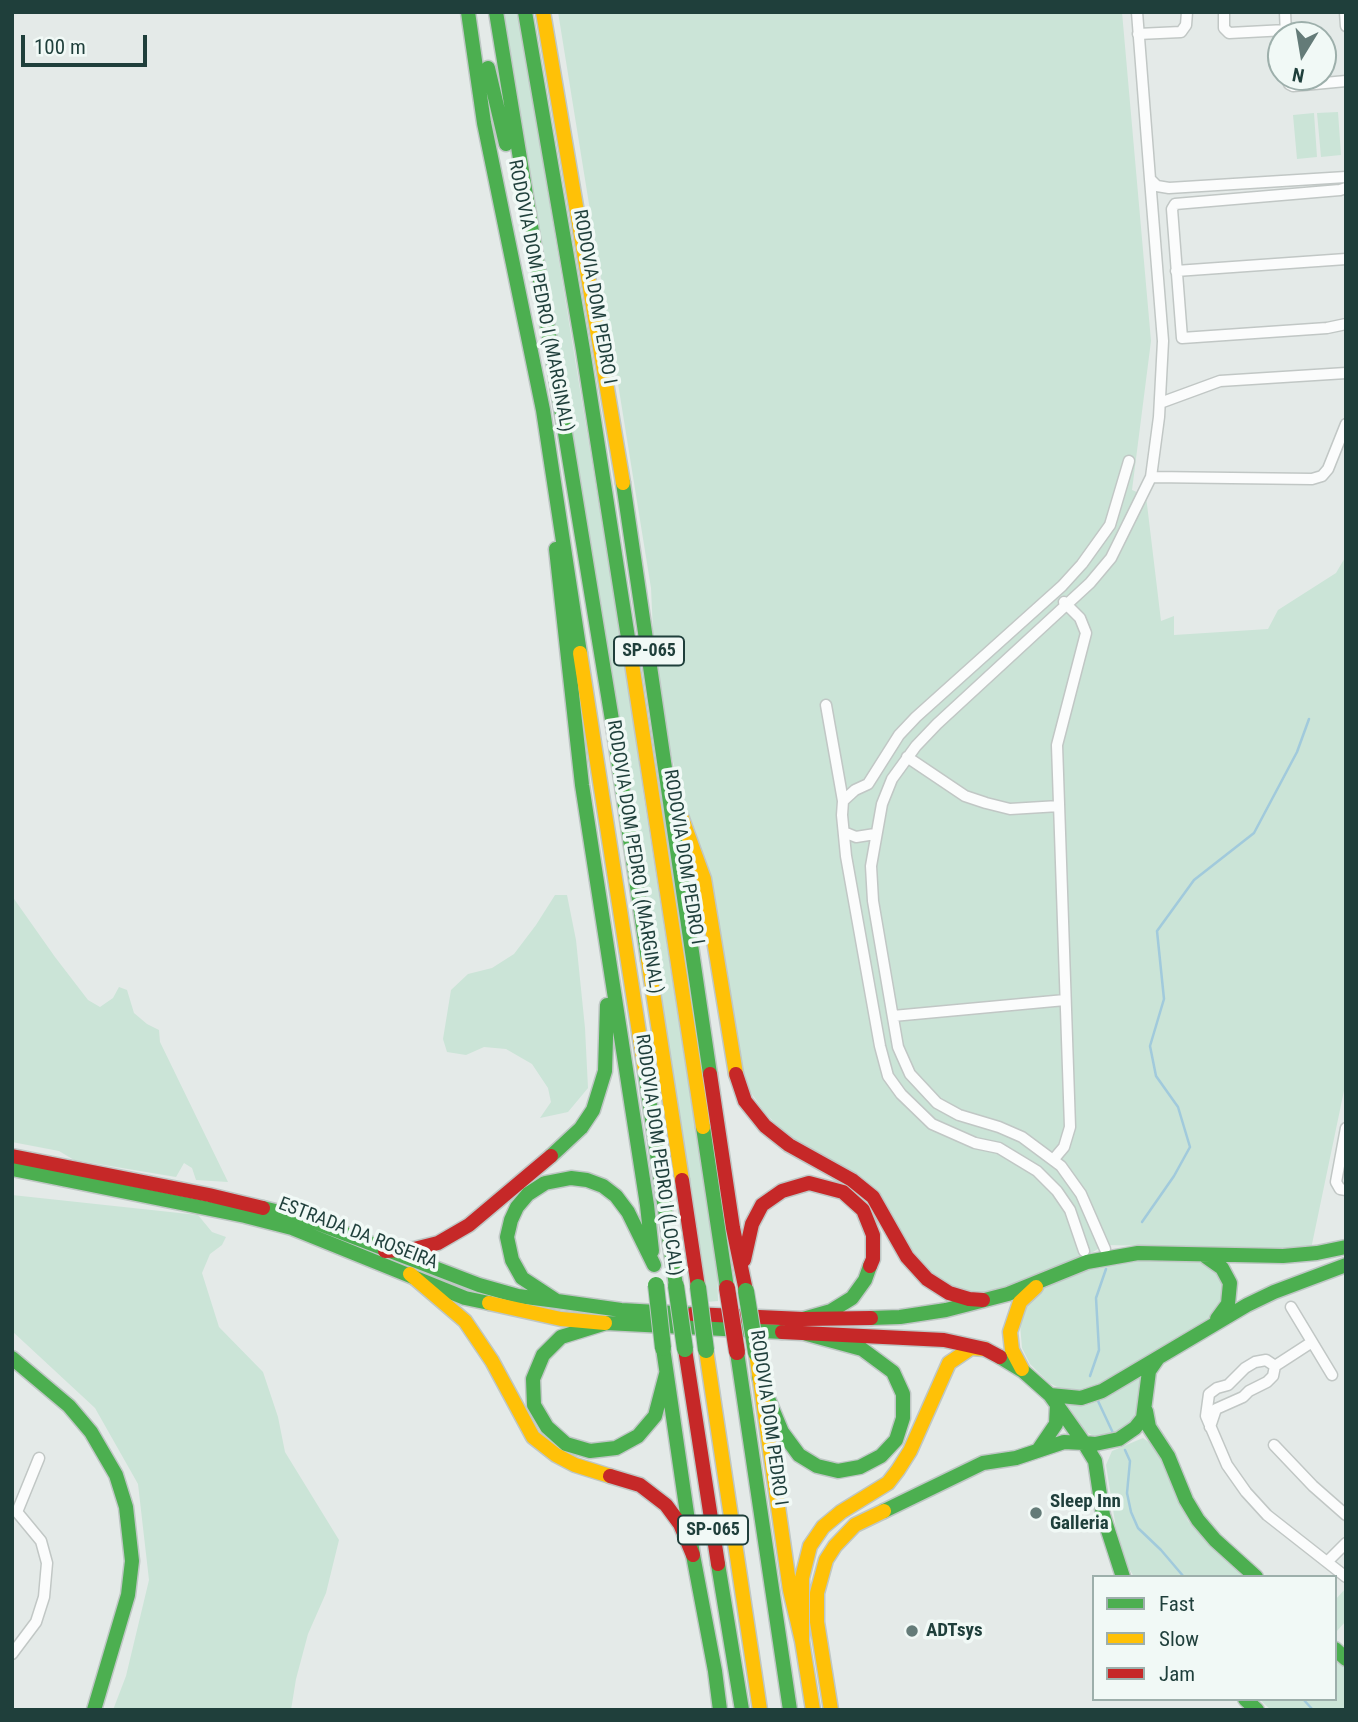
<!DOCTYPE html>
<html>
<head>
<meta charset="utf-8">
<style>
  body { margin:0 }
  #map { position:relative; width:1358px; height:1722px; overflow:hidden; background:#e4eae8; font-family:"Roboto Condensed",sans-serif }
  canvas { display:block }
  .frame { position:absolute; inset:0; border:14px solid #1f3f3b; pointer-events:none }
  .legend { position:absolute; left:1092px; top:1575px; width:245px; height:126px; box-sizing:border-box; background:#f1f9f6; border:2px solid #9dafab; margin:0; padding:9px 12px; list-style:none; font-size:21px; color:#1f3f3b }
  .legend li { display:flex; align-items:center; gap:14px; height:35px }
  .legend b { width:35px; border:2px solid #9dafab }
  .north { position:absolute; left:1267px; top:21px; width:70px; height:70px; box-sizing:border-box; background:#f1f9f6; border:2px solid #9dafab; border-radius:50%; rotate:191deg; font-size:19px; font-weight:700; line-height:28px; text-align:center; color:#1f3f3b }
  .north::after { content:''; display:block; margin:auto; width:24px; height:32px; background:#647b78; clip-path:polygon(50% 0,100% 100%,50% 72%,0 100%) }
  .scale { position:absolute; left:21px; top:35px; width:126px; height:32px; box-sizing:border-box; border:4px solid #1f3f3b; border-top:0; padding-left:9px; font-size:21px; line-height:24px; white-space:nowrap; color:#1f3f3b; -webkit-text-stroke:5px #f1f9f6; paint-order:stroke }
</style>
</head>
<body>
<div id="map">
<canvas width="1358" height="1722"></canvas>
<div class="frame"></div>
<ul class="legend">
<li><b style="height:9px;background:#4caf50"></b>Fast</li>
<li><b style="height:9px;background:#ffc107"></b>Slow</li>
<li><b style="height:9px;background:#c62828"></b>Jam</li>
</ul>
<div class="north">N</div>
<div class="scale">100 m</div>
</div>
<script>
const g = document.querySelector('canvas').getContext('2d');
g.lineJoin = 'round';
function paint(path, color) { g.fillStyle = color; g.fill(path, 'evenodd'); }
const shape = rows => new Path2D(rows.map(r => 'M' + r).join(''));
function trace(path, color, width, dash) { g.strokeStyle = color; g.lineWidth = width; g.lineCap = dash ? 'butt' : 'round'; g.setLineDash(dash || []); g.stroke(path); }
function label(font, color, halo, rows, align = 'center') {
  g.font = font + ' "Roboto Condensed",sans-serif'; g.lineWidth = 7; g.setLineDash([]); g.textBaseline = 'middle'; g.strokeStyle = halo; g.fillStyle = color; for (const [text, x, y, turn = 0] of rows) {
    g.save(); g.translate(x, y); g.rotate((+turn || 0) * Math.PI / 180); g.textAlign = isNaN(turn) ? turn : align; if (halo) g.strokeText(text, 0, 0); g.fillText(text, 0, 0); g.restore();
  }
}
paint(shape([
  [503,12,518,12,546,182,627,676,643,792,717,1269,718,1301,706,1302],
  [558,12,1122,12,1151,341,1132,490,1146,496,1161,621,1174,616,1174,635,1268,629,1278,610,1336,573,1346,556,1346,1081,1311,1249,1105,1245,1049,1277,969,1299,938,1283,791,1139,765,1113,734,1068,704,879,656,697,651,588],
  [1338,112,1341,155,1321,157,1317,113],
  [1314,113,1317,157,1297,159,1293,115],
  [555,895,567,895,576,940,585,1028,588,1088,568,1112,540,1118,551,1102,548,1088,532,1064,506,1049,484,1047,466,1055,447,1052,443,1039,451,990,468,974,492,968,514,954,536,925],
  [12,896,55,957,88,1000,100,1007,113,998,119,987,127,990,134,1013,147,1024,159,1030,160,1042,228,1182,196,1180,192,1168,184,1163,176,1177,74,1160,59,1151,12,1142],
  [12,1195,198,1215,212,1232,226,1237,222,1245,210,1254,202,1273,219,1327,263,1372,278,1417,285,1452,339,1540,326,1593,308,1634,296,1679,291,1710,113,1710,126,1676,149,1580,138,1484,95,1408,12,1331],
  [1130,1259,1209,1263,1225,1288,1216,1314,1086,1392,1063,1390,1049,1383,1030,1364,1022,1348,1020,1324,1027,1303,1043,1287,1082,1269],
  [1147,1367,1141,1408,1126,1430,1095,1437,1085,1431,1066,1402],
  [1143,1438,1157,1448,1188,1521,1245,1577,1134,1577,1126,1563,1116,1528,1106,1465,1112,1451],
  [1346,1588,1346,1621,1336,1632,1335,1600],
  [1335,1658,1346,1667,1346,1710,1271,1710,1259,1699,1335,1699]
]), '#cbe4d7');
trace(shape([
  [1142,1222,1174,1176,1190,1147,1178,1107,1156,1076,1150,1046,1164,999,1157,931,1194,880,1254,833,1297,752,1309,719],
  [1090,1376,1099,1350,1096,1298,1106,1269],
  [1098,1401,1113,1433],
  [1125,1450,1130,1461,1127,1493,1131,1512,1138,1528,1161,1550,1184,1577],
  [1303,1699,1313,1710]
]), '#a1cadc', 2.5);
const street = shape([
  [1137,12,1150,179,1157,186,1169,188,1346,177],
  [1224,12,1224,28,1229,33,1286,30],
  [1285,12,1286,35],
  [1345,12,1346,26],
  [1138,34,1181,32,1186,25,1187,12],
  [1287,77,1289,84,1293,86,1346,81],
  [1346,188,1340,190,1175,204,1172,209,1182,338,1327,328,1346,324],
  [1176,271,1346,259],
  [1160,403,1220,381,1346,373],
  [1151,477,1312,479,1322,476,1328,469,1346,424],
  [826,705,843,801],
  [907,757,965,796,986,803,1010,809,1059,806],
  [844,832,856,837,875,834],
  [893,1016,1065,1000],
  [1346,1128,1336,1182,1340,1189,1346,1190],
  [1053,1160,1064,1147,1070,1127,1057,745,1086,633,1080,618,1064,602],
  [1105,1249,1081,1194,1061,1166,1022,1137,999,1127,959,1115,937,1103,910,1074,898,1047,873,901,871,866,882,804,892,779,916,746,937,724,1090,583,1111,558,1151,477,1159,417,1163,341,1150,179],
  [1084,1251,1070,1210,1057,1191,1037,1171,999,1148,975,1143,932,1124,901,1094,888,1076,880,1046,846,856,842,815,843,801,855,790,868,784,899,735,916,717,1062,586,1082,564,1110,525,1129,461],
  [1291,1307,1332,1375],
  [1275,1366,1266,1360,1255,1362,1245,1368,1228,1385,1217,1388,1209,1394,1206,1416,1227,1465,1246,1492,1267,1515,1346,1577],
  [1210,1427,1216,1409,1243,1397,1249,1391,1267,1382,1273,1376,1275,1366,1312,1342],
  [1274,1445,1313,1486,1346,1515],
  [12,1511,17,1512,41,1541,47,1563,44,1597,36,1622,12,1654],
  [17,1512,39,1458],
  [1327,1562,1346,1543]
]);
const fast = shape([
  [468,12,484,123,543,410,580,653],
  [496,12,613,726,648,960],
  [525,12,583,350,629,644],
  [488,68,506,144],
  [623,483,710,1074],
  [556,549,582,785,647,1205,652,1251],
  [645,1071,676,1286],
  [703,1127,727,1288],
  [551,1156,581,1128,593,1110,605,1071,607,1005],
  [12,1169,245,1216,292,1228,465,1298,489,1303],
  [263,1208,304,1218,479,1285,518,1296,557,1301],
  [1205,1256,1222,1268,1230,1283,1228,1304,1217,1319],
  [654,1265,628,1212,616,1196,603,1186,587,1180,571,1178,545,1183,528,1194,517,1207,511,1220,507,1237,512,1260,522,1278,557,1301,621,1310,693,1314],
  [871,1318,900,1317,946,1310,1008,1294,1087,1262,1138,1253,1283,1256,1317,1253,1346,1247],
  [803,1319,831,1311,852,1298,865,1280,870,1266],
  [663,1348,693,1555,715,1671,720,1710],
  [737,1352,790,1710],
  [1000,1357,1023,1371,1050,1395,1081,1398,1102,1391,1247,1305,1274,1292,1346,1265],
  [12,1358,69,1406,91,1432,116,1475,126,1507,132,1561,128,1595,94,1710],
  [666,1374,655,1416,638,1436,616,1448,590,1451,566,1444,547,1427,534,1405,533,1379,543,1355,561,1337,606,1323,782,1332],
  [759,1377,782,1432,799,1455,817,1466,838,1471,860,1467,881,1456,896,1440,903,1418,903,1394,893,1372,862,1349,807,1334],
  [1050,1395,1084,1443,1095,1444,1119,1439,1135,1428,1143,1418,1149,1371,1158,1358],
  [1146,1411,1149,1427,1168,1456,1186,1500,1198,1520,1215,1540,1256,1577],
  [1039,1449,1056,1424,1057,1404],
  [884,1511,983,1463,1016,1458,1064,1442,1084,1443,1095,1461,1103,1515,1123,1577],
  [718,1564,742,1710],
  [1335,1649,1346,1659],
  [1245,1699,1257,1710]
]);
const slow = shape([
  [543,12,623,483],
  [629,644,703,1127],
  [580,653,645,1071],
  [681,816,704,879,736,1074],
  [648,960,682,1180],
  [410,1274,465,1321,492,1361,533,1437,556,1455,575,1465,610,1476],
  [489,1303,561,1319,605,1323],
  [706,1350,760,1710],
  [756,1353,790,1590,802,1641,813,1710],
  [1022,1369,1012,1350,1010,1332,1020,1302,1036,1287],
  [802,1641,802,1578,810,1546,823,1527,841,1512,888,1483,898,1470,910,1451,949,1363,971,1348,985,1349],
  [831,1710,817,1622,817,1593,826,1560,835,1546,855,1525,884,1511]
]);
const jam = shape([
  [710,1074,733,1228,746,1291],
  [736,1074,745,1101,765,1126,789,1145,852,1180,873,1197,907,1257,927,1279,949,1293,969,1299,983,1300],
  [12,1156,209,1195,263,1208],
  [682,1180,698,1287],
  [385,1251,414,1249,438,1243,469,1225,551,1156],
  [744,1260,752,1224,762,1205,782,1191,809,1183,843,1192,863,1210,873,1235,873,1259,870,1266],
  [693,1314,803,1319,871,1318],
  [782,1332,944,1340,985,1349,1000,1357],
  [685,1349,718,1564],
  [610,1476,640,1485,666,1505,680,1524,693,1555]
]);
trace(street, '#c1c7c5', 13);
trace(fast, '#bfc7c5', 17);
trace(slow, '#bfc7c5', 17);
trace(jam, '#bfc7c5', 17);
trace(street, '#fbfcfc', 10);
trace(fast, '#4caf50', 14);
trace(slow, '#ffc107', 14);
trace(jam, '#c62828', 14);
const fastBridge = shape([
  [656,1285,663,1348],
  [676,1286,685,1349],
  [698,1287,706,1350],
  [746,1291,756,1353]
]);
const jamBridge = shape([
  [727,1288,737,1352]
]);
trace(fastBridge, '#bcc6c5', 18, []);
trace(jamBridge, '#bcc6c5', 18, []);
trace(fastBridge, '#4caf50', 16);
trace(jamBridge, '#c62828', 16);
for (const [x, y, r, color] of [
  [1036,1513,7,"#647b78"],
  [912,1631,7,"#647b78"]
]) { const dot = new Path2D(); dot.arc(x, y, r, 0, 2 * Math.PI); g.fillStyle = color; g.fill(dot); trace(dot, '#f1f9f6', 2.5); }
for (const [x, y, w] of [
  [649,651,70],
  [713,1530,70]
]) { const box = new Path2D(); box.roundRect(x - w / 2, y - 14.5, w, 29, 5); g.fillStyle = '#f1f9f6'; g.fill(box); trace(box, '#1f3f3b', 2); }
label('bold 18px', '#1f3f3b', null, [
  ["SP-065",649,651],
  ["SP-065",713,1530]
]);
label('19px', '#1f3f3b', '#f1f9f6', [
  ["RODOVIA DOM PEDRO I (MARGINAL)",540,296,79],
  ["RODOVIA DOM PEDRO I",594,297,80],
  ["RODOVIA DOM PEDRO I (MARGINAL)",634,857,81],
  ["RODOVIA DOM PEDRO I",683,857,81],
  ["RODOVIA DOM PEDRO I (LOCAL)",658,1155,82],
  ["ESTRADA DA ROSEIRA",358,1234,21],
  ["RODOVIA DOM PEDRO I",768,1418,82]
]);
label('bold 19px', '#1f3f3b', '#f1f9f6', [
  ["Sleep Inn",1050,1502],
  ["Galleria",1050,1524],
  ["ADTsys",926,1631]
], 'left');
</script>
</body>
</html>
